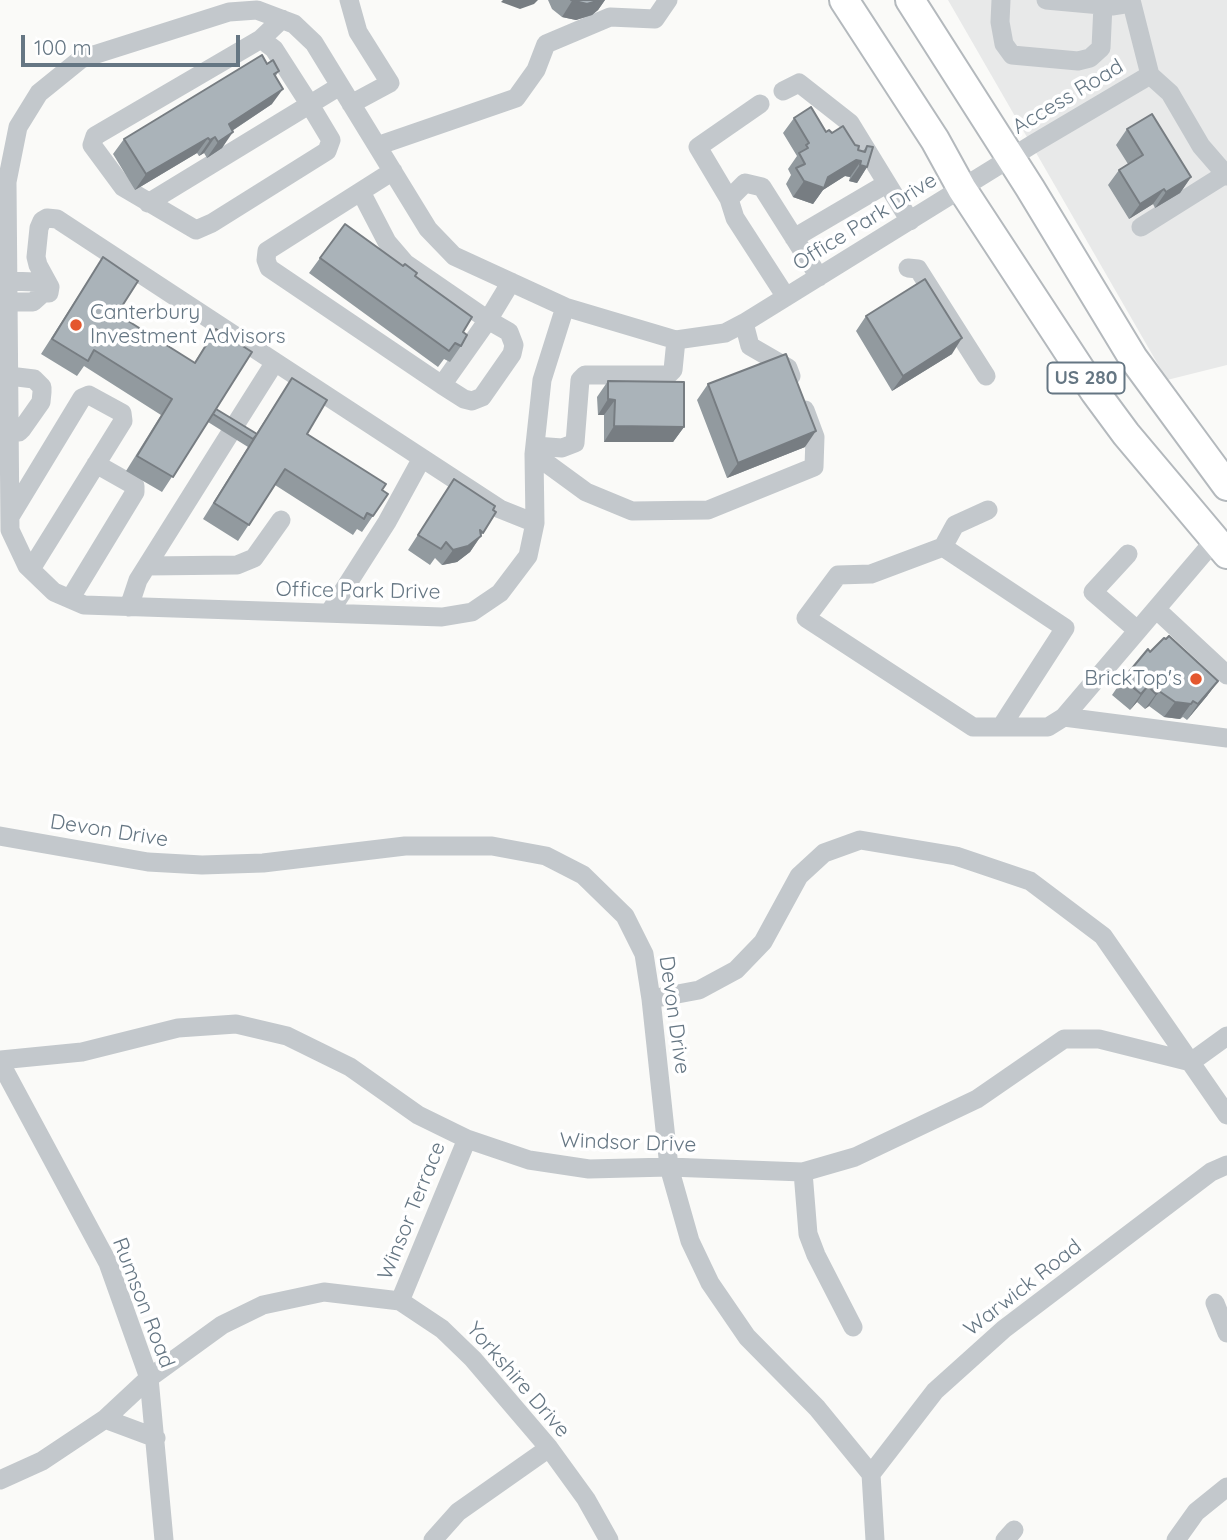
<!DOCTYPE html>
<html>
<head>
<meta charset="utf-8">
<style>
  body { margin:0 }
  #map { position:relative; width:1227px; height:1540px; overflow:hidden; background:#fafaf8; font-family:Quicksand,sans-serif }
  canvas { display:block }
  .scale { position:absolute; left:21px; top:35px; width:219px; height:32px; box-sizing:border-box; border:4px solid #657683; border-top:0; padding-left:9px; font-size:21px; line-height:24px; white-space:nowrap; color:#657683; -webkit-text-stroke:5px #fff; paint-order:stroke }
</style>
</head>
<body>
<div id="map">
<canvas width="1227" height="1540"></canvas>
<div class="scale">100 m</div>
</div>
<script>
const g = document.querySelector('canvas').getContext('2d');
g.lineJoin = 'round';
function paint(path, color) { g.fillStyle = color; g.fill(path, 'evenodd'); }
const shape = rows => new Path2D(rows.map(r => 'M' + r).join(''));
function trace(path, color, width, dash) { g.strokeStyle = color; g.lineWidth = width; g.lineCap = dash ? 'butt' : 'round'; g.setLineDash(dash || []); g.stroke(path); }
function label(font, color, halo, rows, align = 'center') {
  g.font = font + ' Quicksand,sans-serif'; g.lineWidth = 7; g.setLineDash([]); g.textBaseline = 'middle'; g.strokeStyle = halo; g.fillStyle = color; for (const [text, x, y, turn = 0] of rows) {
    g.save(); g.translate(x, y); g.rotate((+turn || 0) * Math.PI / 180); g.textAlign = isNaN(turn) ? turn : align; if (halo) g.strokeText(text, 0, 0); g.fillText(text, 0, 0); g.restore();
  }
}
paint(shape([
  [948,0,1227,0,1227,365,1167,380]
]), '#e8e9e9');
const highway = shape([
  [844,0,935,140,962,189,1095,392,1126,434,1227,554],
  [910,0,1030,188,1133,358,1227,486]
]);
trace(highway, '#b4b9bd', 32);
trace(shape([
  [349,0,358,32,390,83,351,104],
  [1001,0,1000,22,1004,44,1012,55,1078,61,1090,58,1101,48,1103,5],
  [1046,0,1112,6,1131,3],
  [1131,0,1150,75,1170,93,1201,146,1227,176],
  [261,39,274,49,310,105,331,140,327,151,212,223,196,230,123,187,92,145,95,136,261,39,282,19],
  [783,91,799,83,850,123,910,221],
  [377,146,516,98,536,70,546,44,610,17,655,19,668,0],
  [393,171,267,251,266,260,269,268,442,385],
  [361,192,387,242,405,263,488,320,509,332,514,345,512,354,482,397,472,401,464,399,442,385,488,320,511,282],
  [729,199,698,147,760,104],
  [148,203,340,86],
  [1141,227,1227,173],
  [794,238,886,184],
  [908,268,918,269,986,376],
  [8,281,36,282,43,293,33,302,8,302],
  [43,293,49,293,50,287,38,265,36,257,39,228,42,221,47,218,57,219,275,362],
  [786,297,735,218,729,199,745,183,762,187,819,277],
  [565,307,542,380,534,454,535,523,528,556,500,593,472,612,442,617,84,605,54,592,27,566,10,530,7,182,18,127,39,93,81,59,229,12,257,10,294,24,314,43,428,229,454,256,565,307,676,340,725,333,744,323,1033,144,1150,75],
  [744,323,750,346,788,368,791,376],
  [9,376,34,379,42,387,42,392,41,402,22,429,19,432,9,430],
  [232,430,275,362,500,509,535,523],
  [535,446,562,448,575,443,580,380,585,375,668,375,673,370,676,340],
  [534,454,586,492,632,511,708,510,814,467,815,437,805,410],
  [988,510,955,525,943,547,871,574,838,575,806,618,973,727,1048,727,1064,717,1214,541],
  [11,515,82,398,89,395,122,413,123,421,31,569],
  [943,547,1065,628,1001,727],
  [1128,554,1093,592,1137,630],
  [147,566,237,565,254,558,281,520],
  [70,599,135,492,135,486,96,464],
  [129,607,138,580,229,435],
  [1156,609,1227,675],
  [329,613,387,522,422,458],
  [1064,717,1227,738],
  [0,836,148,862,202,865,263,863,405,846,492,846,546,856,583,875,625,916,644,954,651,999,669,1167,690,1241,710,1283,747,1337,817,1408,871,1474,875,1540],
  [651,999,699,990,736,970,763,942,799,876,824,853,860,840,956,856,1030,881,1103,936,1227,1115],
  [0,1060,82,1052,178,1028,236,1024,287,1036,350,1067,418,1115,467,1139,529,1160,589,1169,669,1167,803,1172,855,1157,977,1099,1064,1039,1099,1039,1191,1062],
  [0,1062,108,1263,149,1378,164,1540],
  [1191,1062,1227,1036],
  [803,1172,808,1234,816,1255,853,1327],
  [400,1301,467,1139],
  [1215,1303,1227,1333],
  [105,1419,156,1438],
  [871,1474,935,1391,1004,1329,1211,1172,1227,1165],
  [0,1480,42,1461,105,1419,149,1378,222,1325,263,1305,324,1292,400,1301,442,1329,473,1359,549,1448,586,1499,609,1540],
  [433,1540,458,1512,549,1448],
  [1005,1540,1014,1530],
  [1176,1540,1196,1512,1227,1487]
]), '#c3c8cc', 19);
trace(highway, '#fff', 28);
paint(shape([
  [545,0,605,0,598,10,592,15,576,20,562,17,552,9,548,0],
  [267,64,279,71,275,77,272,104,232,131,222,148,207,158,204,153,199,156,197,153,135,190,113,154,124,139],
  [794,118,826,132,832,133,858,150,863,151,867,146,867,167,857,183,849,181,850,177,845,176,823,190,813,204,793,197,786,184,791,175,788,169,797,156,783,133],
  [1127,129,1191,177,1180,193,1155,208,1153,204,1129,219,1108,185,1119,170,1128,164,1116,145],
  [103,257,117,314,194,363,216,329,216,409,256,434,292,378,307,434,388,494,362,532,357,529,353,535,275,485,238,541,203,519,248,447,208,422,162,492,126,471,161,415,84,366,77,376,41,354],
  [320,258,415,276,463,332,461,346,450,362,444,359,438,367,309,273],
  [866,316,952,354,892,391,856,331],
  [608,381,684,427,673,442,604,442,604,415,598,415,597,397],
  [708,384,805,447,727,478,697,400],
  [454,479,496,512,470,552,457,562,442,565,435,558,430,565,408,550],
  [1150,652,1218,681,1207,696,1187,720,1183,717,1180,719,1164,717,1149,706,1145,709,1137,702,1130,710,1112,695,1123,679]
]), '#929a9f');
paint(shape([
  [503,0,538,0,534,4,520,9,501,2],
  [605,0,598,10,592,15,576,20,562,17,572,1],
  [283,89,272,104,218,140,229,124],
  [233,132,222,148,207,158,218,142],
  [215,137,204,153,199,156,210,140],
  [208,138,197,153,135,190,146,174],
  [856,160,861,161,850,177,845,176,823,190,813,204,793,197,804,181,828,177],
  [860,165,867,167,857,183,849,181],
  [1191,177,1180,193,1155,208,1166,192],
  [1164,189,1153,204,1129,219,1140,204],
  [962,338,952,354,892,391,903,376],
  [608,399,615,400,604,415,598,415],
  [614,426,684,427,673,442,604,442],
  [816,431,805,447,727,478,738,463],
  [481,536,470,552,457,562,442,565,453,550],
  [1218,681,1207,696,1187,720,1198,704],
  [1148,686,1137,702,1130,710,1141,694],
  [1159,691,1149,706,1145,709,1156,694],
  [1193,701,1180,719,1164,717,1175,702]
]), '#777d82');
const building = shape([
  [571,0,600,0,587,4,571,0],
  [262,55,267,64,273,60,279,71,274,74,283,89,229,124,233,132,218,142,215,137,210,140,208,138,146,174,124,139,262,55],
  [811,107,826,132,829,130,832,133,843,126,855,145,859,146,858,150,865,152,867,146,873,147,867,167,860,165,861,161,856,160,828,177,824,188,804,181,796,168,805,164,799,153,808,148,806,145,809,143,794,118,811,107],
  [1152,114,1191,177,1166,192,1164,189,1140,204,1119,170,1143,155,1127,129,1152,114],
  [345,224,403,266,405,264,417,273,415,276,472,317,463,332,467,335,461,346,455,343,449,351,320,258,345,224],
  [103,257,138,281,117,314,195,363,216,329,252,352,173,477,137,456,172,399,94,350,88,361,52,339,103,257],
  [925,279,962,338,903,376,866,316,925,279],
  [786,354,816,431,738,463,708,384,786,354],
  [292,378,327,400,307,434,386,484,382,490,388,494,373,516,367,513,364,519,285,469,249,525,214,503,292,378],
  [608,381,684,382,684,427,614,426,615,400,608,399,608,381],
  [216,409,257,434,253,439,213,414,216,409],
  [454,479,495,506,493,510,496,512,483,533,480,530,481,536,468,546,453,550,446,542,441,549,418,535,454,479],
  [1169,636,1218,681,1198,704,1193,701,1191,704,1175,702,1159,691,1156,694,1148,686,1141,694,1123,679,1148,649,1150,652,1164,638,1166,639,1169,636]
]);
paint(building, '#aab3b9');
trace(building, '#777d82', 2);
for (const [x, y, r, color] of [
  [76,325,7,"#e4572e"],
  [1196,679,7,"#e4572e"]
]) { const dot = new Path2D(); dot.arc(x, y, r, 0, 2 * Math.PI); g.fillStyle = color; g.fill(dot); trace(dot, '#fff', 2.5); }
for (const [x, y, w] of [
  [1086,378,77]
]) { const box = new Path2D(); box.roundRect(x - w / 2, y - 15.5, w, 31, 5); g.fillStyle = '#fff'; g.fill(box); trace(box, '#657683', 2); }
label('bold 19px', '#657683', null, [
  ["US 280",1086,378]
]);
label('21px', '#657683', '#fff', [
  ["Access Road",1068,97,-31],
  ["Office Park Drive",865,222,-32],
  ["Office Park Drive",358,591,1],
  ["Devon Drive",109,831,9],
  ["Devon Drive",674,1015,82],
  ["Windsor Drive",628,1143,2],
  ["Winsor Terrace",412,1211,-68],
  ["Warwick Road",1023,1288,-38],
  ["Rumson Road",143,1303,69],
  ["Yorkshire Drive",518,1380,49]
]);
label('21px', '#657683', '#fff', [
  ["Canterbury",90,313],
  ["Investment Advisors",90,337],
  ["BrickTop's",1182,679,"right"]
], 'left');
</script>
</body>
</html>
